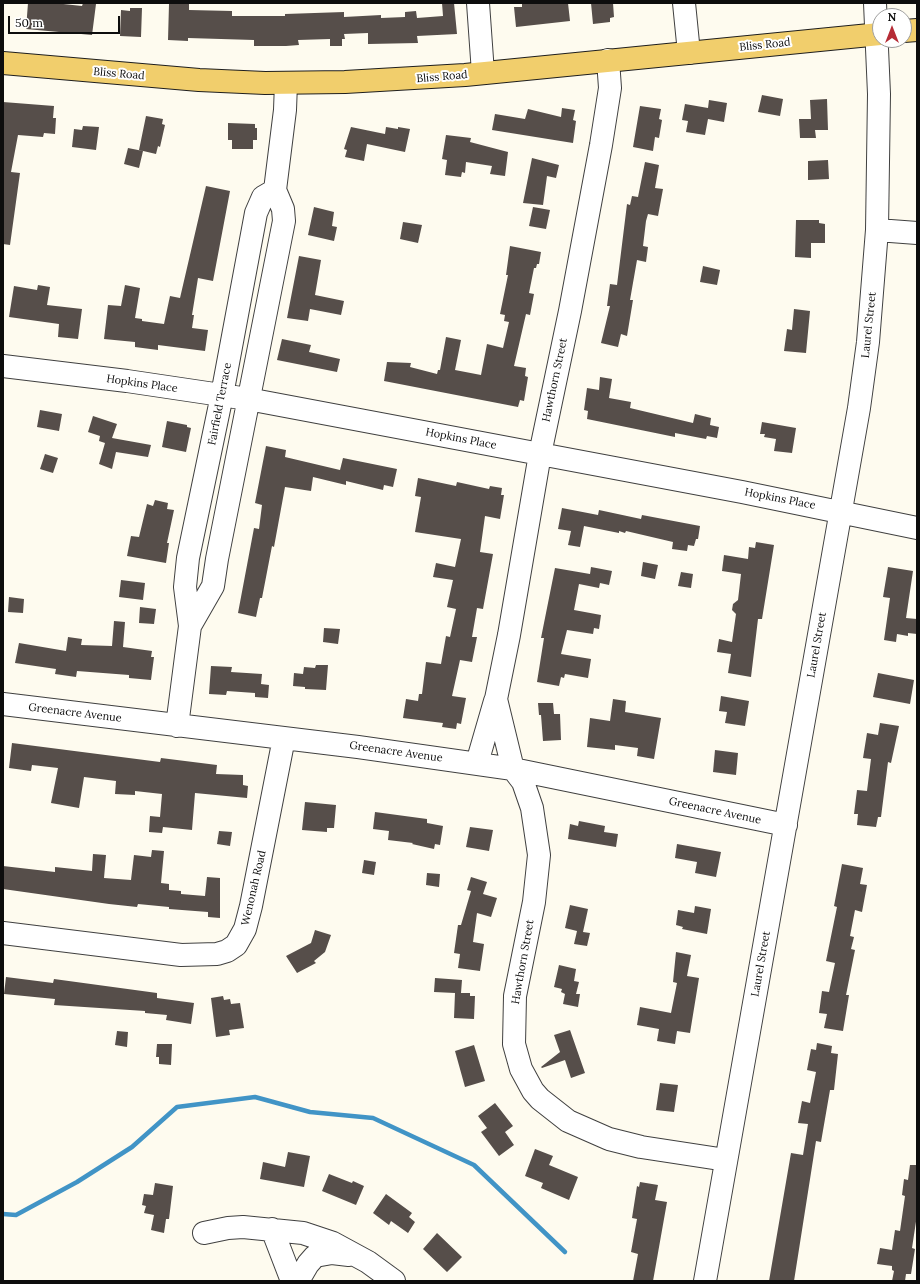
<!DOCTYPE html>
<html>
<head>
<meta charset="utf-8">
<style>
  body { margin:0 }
  #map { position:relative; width:920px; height:1284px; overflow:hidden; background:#fefbef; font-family:Lora,serif }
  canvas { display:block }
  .frame { position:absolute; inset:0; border:4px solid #0d0d0d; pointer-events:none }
  .north { position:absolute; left:872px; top:8px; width:40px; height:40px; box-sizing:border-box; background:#fff; border:1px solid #9e9e9e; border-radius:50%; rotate:0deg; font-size:11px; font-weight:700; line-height:16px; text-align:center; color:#0d0d0d }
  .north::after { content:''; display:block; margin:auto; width:14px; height:18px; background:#b62c36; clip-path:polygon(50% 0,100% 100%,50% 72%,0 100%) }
  .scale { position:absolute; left:8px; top:16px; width:112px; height:18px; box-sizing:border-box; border:2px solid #0d0d0d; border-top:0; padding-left:5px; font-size:12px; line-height:14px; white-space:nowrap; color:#0d0d0d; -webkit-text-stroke:3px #fff; paint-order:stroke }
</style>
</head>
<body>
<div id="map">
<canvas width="920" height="1284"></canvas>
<div class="frame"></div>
<div class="north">N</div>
<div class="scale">50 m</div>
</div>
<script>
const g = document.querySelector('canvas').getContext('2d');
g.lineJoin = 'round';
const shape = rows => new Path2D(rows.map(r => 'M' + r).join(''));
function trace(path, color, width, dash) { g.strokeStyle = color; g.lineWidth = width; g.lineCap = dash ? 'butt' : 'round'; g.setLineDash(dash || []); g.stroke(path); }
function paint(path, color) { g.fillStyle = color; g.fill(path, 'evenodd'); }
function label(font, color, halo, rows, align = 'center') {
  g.font = font + ' Lora,serif'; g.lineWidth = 4; g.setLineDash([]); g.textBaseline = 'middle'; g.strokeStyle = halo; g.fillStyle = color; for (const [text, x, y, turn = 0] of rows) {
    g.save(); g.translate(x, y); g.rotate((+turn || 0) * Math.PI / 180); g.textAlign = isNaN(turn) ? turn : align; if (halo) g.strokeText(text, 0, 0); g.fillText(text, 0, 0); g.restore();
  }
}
trace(shape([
  [3,1214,16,1215,77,1182,132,1147,177,1107,255,1097,310,1112,373,1118,474,1165,565,1252]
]), '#4194c6', 4.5);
paint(shape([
  [28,3,54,3,82,6,83,3,96,4,92,35,26,29],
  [442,3,454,3,457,34,417,36,418,43,368,44,368,33,344,34,345,39,342,39,342,46,330,46,330,39,298,40,299,45,286,46,254,46,254,40,188,38,188,41,168,40,169,4,189,4,189,10,232,11,232,16,285,16,285,14,344,12,344,17,381,15,381,18,405,17,405,12,416,11,417,18,443,16],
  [522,3,568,3,570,21,516,27,514,7,522,7],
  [591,3,613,3,614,17,610,18,610,22,593,24],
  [130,8,142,8,141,37,120,36,121,10,130,11],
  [762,95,783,99,780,116,758,112],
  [827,99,828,130,815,130,816,138,800,138,799,119,811,119,810,100],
  [709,100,727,103,724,122,708,119,705,135,686,132,688,121,682,120,685,104,708,108],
  [3,102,54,106,53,118,56,118,55,134,44,133,43,137,18,135,11,172,20,173,10,245,3,244],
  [640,106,661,109,659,119,662,120,659,138,655,137,653,151,633,147],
  [562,108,575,110,573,120,576,121,573,143,492,130,495,114,525,119,528,109,561,117],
  [146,116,163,119,162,124,165,125,160,147,158,146,156,154,139,150],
  [228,123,255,124,255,128,257,128,257,140,253,140,253,149,232,149,232,140,228,140],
  [83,126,99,127,96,150,72,147,74,129,82,130],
  [351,127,385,134,386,127,398,129,398,127,410,129,405,152,367,144,364,161,345,157,347,150,344,149],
  [446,135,471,138,470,142,508,152,505,176,490,174,492,166,466,162,465,173,462,172,461,177,445,175,447,160,442,159],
  [128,148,143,151,139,168,124,164],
  [532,158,559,165,556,178,547,176,543,205,523,203],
  [828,160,829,179,808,180,808,161],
  [645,162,659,165,655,188,663,189,658,216,648,214,646,221,643,246,648,247,646,262,637,260,630,300,633,300,627,336,621,334,618,347,601,343,610,306,607,306,610,284,617,285,627,204,630,205,632,196,638,197],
  [206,186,230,191,213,281,198,278,192,315,194,315,192,328,208,330,205,351,158,345,158,350,135,347,135,342,104,339,108,305,121,306,125,285,140,288,135,318,142,319,142,321,164,324,170,296,180,298],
  [314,207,334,212,332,226,337,227,334,241,308,235],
  [533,207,550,210,546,229,529,226],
  [796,220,819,220,819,223,825,224,825,243,811,243,811,258,795,257],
  [403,222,422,225,418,243,400,239],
  [510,246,541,252,539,264,537,264,536,268,534,268,529,293,534,294,530,315,526,314,514,366,526,368,525,376,528,377,524,401,520,400,518,407,384,381,387,362,411,363,410,367,437,374,438,370,440,370,446,337,461,340,455,370,481,375,487,344,503,348,509,322,504,321,505,315,500,314,508,275,506,275],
  [299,256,321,260,315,295,344,301,341,315,310,309,308,321,287,318],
  [703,266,720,270,717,285,700,282],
  [38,285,50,287,47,305,82,309,78,339,58,337,59,324,9,317,14,286,37,290],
  [794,309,810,311,806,353,784,351,787,329,792,330],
  [282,339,311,345,309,352,340,359,337,372,277,360],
  [600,377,612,379,609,398,631,402,630,408,693,423,695,414,711,418,710,425,719,427,717,438,707,436,706,439,675,433,675,437,587,419,588,411,584,410,587,388,599,390],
  [40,410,62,414,59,431,37,427],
  [93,416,117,424,112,438,151,445,148,457,116,452,112,469,99,464,105,443,99,441,100,436,88,432],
  [167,421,187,425,187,427,191,428,186,452,162,447],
  [762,422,796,428,792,453,774,451,776,439,764,437,765,434,760,434],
  [266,446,286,450,285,457,340,470,343,458,397,469,393,487,384,485,383,490,346,481,346,485,313,477,311,491,285,487,274,547,272,546,262,598,260,598,256,617,238,613,254,528,259,529,262,505,255,503],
  [45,454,58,458,53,473,40,469],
  [418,478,456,486,457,482,489,489,490,486,502,488,501,495,504,495,500,519,485,516,480,552,493,554,483,609,477,608,472,637,477,637,472,662,460,660,452,696,466,698,461,724,457,723,456,729,442,727,443,723,403,718,406,699,418,701,419,694,422,694,426,662,441,664,446,636,450,637,456,609,447,607,453,580,433,577,436,563,455,567,461,539,415,532,421,497,415,496],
  [155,500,168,503,167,509,174,510,167,543,169,543,166,563,127,556,131,536,139,537,147,504,153,506],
  [562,508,598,515,599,510,641,519,642,515,700,526,698,539,696,539,694,546,688,545,687,551,672,549,673,542,626,531,625,533,619,531,619,533,584,526,580,547,568,545,571,531,558,529],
  [756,542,774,545,762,619,758,619,751,677,728,673,731,654,717,652,719,639,732,642,736,614,732,610,733,604,738,600,741,574,722,571,724,555,748,559,749,547,755,548],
  [643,562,658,565,655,579,641,576],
  [591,567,612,571,609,585,600,583,599,588,579,584,574,610,601,615,599,629,594,628,593,634,567,630,561,654,591,659,588,678,565,674,564,678,561,677,559,686,537,682,544,638,541,638,555,568,590,574],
  [888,567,913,571,906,618,917,619,917,634,908,633,908,636,897,634,896,642,884,640,890,598,883,597],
  [681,572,693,574,691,588,678,586],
  [121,580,145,583,143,600,119,597],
  [9,597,24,599,23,613,8,612],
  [140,607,156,609,154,624,139,623],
  [114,621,125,622,123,647,152,651,151,657,154,657,151,680,129,678,129,675,77,671,76,677,55,674,56,669,15,663,19,643,66,651,68,637,82,639,81,645,112,646],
  [324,628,340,629,338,644,323,642],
  [316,665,328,665,326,690,305,689,305,687,293,686,294,673,303,674,304,667,315,668],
  [211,666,232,667,231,672,262,674,261,684,269,685,268,698,255,697,255,693,227,691,226,695,209,694],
  [878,673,914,680,910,704,873,697],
  [721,696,749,701,745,726,725,723,727,712,719,711],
  [613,699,626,701,625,712,661,718,654,759,637,756,638,748,615,745,615,750,587,747,590,718,610,721],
  [538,703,553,703,554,714,560,714,561,740,543,741,541,715,539,715],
  [880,723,899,726,891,763,888,762,881,817,878,817,876,827,857,825,858,814,854,814,857,790,867,791,871,759,863,758,867,733,878,735],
  [12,743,160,762,161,758,217,765,216,774,243,775,243,785,248,786,247,798,195,793,192,830,163,827,162,833,149,832,150,816,160,817,162,794,135,791,135,795,115,794,116,781,84,777,79,808,51,803,58,768,32,765,31,771,9,768],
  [715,750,738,753,736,775,713,772],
  [305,802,336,805,334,828,327,828,327,832,302,830],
  [375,812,427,819,427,823,443,826,440,845,435,844,434,849,412,844,413,843,388,840,389,831,373,829],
  [579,821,605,826,604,832,618,834,616,847,568,839,570,824,578,826],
  [470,827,493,830,489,851,466,847],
  [219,831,232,832,230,846,217,844],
  [677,844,721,852,716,877,695,873,697,862,675,858],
  [152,850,164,851,161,883,169,884,169,890,181,891,181,894,205,896,207,877,220,878,220,918,208,917,208,912,169,909,169,907,138,904,137,907,109,904,3,889,3,866,55,872,55,867,92,871,93,854,106,855,104,878,131,880,134,855,151,857],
  [364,860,376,862,374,875,362,873],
  [842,864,863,868,860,884,867,885,862,912,855,910,850,936,854,937,851,949,855,950,846,995,849,995,843,1031,824,1028,827,1014,819,1013,822,991,829,992,835,963,826,961,837,907,834,906],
  [427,873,440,874,439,887,426,885],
  [471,877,487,882,483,894,497,898,491,917,477,913,473,942,484,944,480,971,458,968,460,954,454,953,458,925,461,925,471,891,467,890],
  [570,905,588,909,583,932,590,933,587,946,574,944,577,931,565,928],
  [695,906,711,909,707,934,682,929,683,927,676,925,678,910,694,913],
  [315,930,331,935,325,952,314,961,316,963,297,973,286,956,311,943],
  [676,952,691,955,687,976,699,978,690,1033,677,1031,675,1044,657,1041,659,1029,637,1025,640,1007,671,1013,677,983,673,982],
  [559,965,576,969,574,981,579,982,576,994,580,994,578,1007,563,1004,565,994,561,992,562,989,554,987],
  [6,977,53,983,54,979,157,993,157,998,194,1003,191,1024,166,1020,167,1015,145,1013,145,1011,54,1005,55,999,4,994],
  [435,978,462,980,461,993,470,993,470,996,475,996,474,1019,454,1018,455,993,434,992],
  [223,996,224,1000,230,999,231,1004,240,1003,244,1028,229,1030,230,1035,216,1037,211,998],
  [570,1030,585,1073,571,1078,565,1060,542,1068,541,1067,560,1052,554,1035],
  [117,1031,128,1032,127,1047,115,1045],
  [817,1043,832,1046,831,1053,838,1054,834,1090,830,1090,821,1142,816,1141,794,1281,769,1281,791,1153,803,1155,808,1124,798,1123,802,1101,810,1103,816,1072,807,1070,811,1049,816,1050],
  [157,1044,172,1044,171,1065,159,1064,159,1057,156,1057],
  [474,1045,485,1081,465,1087,455,1051],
  [660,1083,678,1085,674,1112,656,1110],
  [495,1103,513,1126,505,1132,514,1145,499,1156,481,1132,487,1128,478,1116],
  [535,1149,553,1156,549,1165,578,1177,569,1200,541,1188,543,1183,525,1176],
  [288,1152,310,1156,304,1187,260,1179,263,1162,285,1167],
  [910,1165,917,1165,917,1215,912,1248,915,1249,911,1274,906,1274,905,1281,892,1281,894,1271,892,1270,892,1266,877,1264,880,1248,892,1250,895,1230,900,1231,905,1196,902,1195,904,1179,908,1180],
  [329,1174,352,1183,353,1181,364,1186,356,1205,322,1191],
  [640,1182,658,1185,655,1200,667,1202,653,1281,633,1281,638,1254,631,1252,637,1219,632,1218,637,1186,639,1187],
  [155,1183,173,1186,169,1219,166,1219,164,1233,151,1230,154,1215,144,1213,146,1206,142,1205,144,1194,153,1195],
  [386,1194,412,1213,409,1217,415,1222,408,1233,391,1221,389,1225,373,1213],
  [437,1233,462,1257,447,1272,423,1249]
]), '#564e4a');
const minor = shape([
  [478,3,483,73],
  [684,3,689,53],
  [608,60,610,88,601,145,570,311,540,454,509,635,496,699,513,769,523,782,532,808,539,855,534,902,515,996,514,1044,521,1069,533,1091,540,1099,568,1121,609,1139,641,1147,726,1160],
  [877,230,917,233],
  [3,366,127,381,248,399,742,492,917,528],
  [190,626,213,586,217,559,284,221,283,209,275,190,285,110,286,83],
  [3,704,358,747,513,769,786,825],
  [177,726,190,626,185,587,188,558,222,395,256,213,263,197,275,190],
  [477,763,495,701],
  [3,933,181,955,217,954,227,951,236,945,245,929,251,906,284,738],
  [272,1229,292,1281],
  [204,1233,228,1228,243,1227,303,1233,333,1243,368,1262,394,1281],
  [298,1281,308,1264,315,1256,332,1253,349,1255],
  [705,1281,859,408,868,342,877,230,879,94,875,3]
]);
const major = shape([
  [904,31,917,30],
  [3,63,199,80,265,83,345,82,465,75,880,34]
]);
trace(minor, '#404040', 24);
trace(major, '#1e1e1e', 24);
trace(minor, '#fff', 22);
trace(major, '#f1ce6c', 22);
label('11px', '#0d0d0d', '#fff', [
  ["Bliss Road",765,45,-6],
  ["Bliss Road",119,74,5],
  ["Bliss Road",442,77,-5],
  ["Laurel Street",869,325,-84],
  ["Hawthorn Street",555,380,-78],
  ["Hopkins Place",142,384,8],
  ["Fairfield Terrace",220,404,-79],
  ["Hopkins Place",461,439,11],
  ["Hopkins Place",780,499,11],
  ["Laurel Street",817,645,-80],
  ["Greenacre Avenue",75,713,7],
  ["Greenacre Avenue",396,752,8],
  ["Greenacre Avenue",715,811,12],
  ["Wenonah Road",254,888,-77],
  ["Hawthorn Street",523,962,-80],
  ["Laurel Street",761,964,-80]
]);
</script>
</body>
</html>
